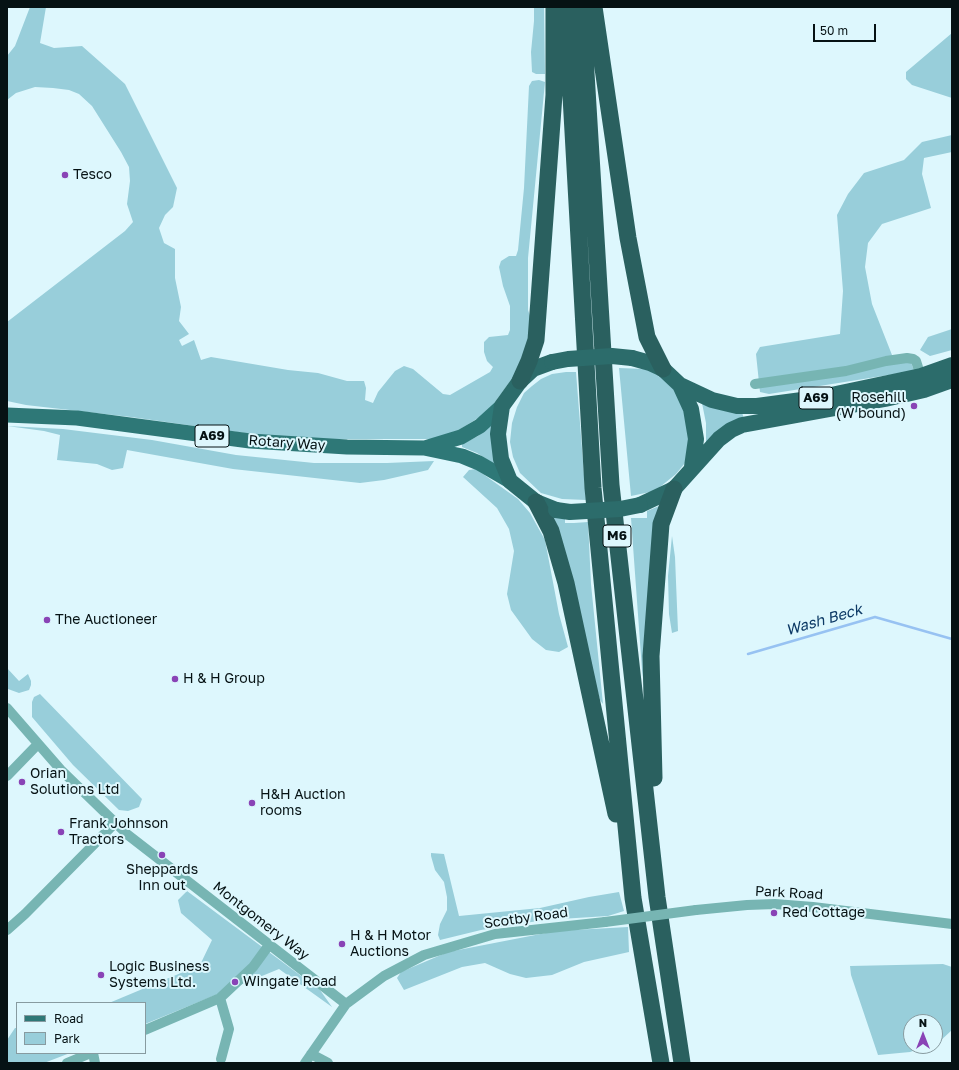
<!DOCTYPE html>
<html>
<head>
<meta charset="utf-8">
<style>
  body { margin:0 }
  #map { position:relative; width:959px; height:1070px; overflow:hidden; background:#ddf7fd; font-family:"Golos Text",sans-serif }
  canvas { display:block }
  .frame { position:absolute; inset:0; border:8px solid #061214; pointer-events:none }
  .legend { position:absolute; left:16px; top:1002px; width:130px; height:52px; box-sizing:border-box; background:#ddf7fd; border:1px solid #879ba0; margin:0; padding:5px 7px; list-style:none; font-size:12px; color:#061214 }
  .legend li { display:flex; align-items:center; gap:8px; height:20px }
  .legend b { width:20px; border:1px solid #879ba0 }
  .north { position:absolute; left:903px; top:1014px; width:40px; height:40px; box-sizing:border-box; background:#ddf7fd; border:1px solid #879ba0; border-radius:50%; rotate:0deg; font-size:11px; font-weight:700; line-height:16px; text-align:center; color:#061214 }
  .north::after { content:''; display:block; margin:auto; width:14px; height:18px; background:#8943b6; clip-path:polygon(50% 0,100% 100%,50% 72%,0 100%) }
  .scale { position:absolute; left:813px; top:24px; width:63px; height:18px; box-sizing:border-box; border:2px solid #061214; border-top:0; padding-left:5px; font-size:12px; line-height:14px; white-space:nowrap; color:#061214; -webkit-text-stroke:3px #ddf7fd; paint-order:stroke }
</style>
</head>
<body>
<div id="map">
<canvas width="959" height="1070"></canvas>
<div class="frame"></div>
<ul class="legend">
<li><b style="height:5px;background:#2e7877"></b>Road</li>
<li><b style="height:11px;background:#98ceda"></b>Park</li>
</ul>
<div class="north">N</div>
<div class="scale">50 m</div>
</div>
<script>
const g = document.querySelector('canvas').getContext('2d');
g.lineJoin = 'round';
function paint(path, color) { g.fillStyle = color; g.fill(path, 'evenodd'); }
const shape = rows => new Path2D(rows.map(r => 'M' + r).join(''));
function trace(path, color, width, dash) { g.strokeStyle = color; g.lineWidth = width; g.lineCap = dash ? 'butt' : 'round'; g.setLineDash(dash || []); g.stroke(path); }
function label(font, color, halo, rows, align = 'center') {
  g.font = font + ' "Golos Text",sans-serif'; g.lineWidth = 4; g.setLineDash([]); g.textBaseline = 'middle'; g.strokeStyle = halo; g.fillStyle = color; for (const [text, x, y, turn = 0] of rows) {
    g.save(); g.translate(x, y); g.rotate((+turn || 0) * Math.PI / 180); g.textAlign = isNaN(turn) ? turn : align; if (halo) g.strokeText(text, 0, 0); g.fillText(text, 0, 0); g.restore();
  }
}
paint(shape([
  [30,7,46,7,40,43,54,48,82,46,125,84,177,188,173,207,165,215,159,228,164,243,175,249,175,278,181,307,179,321,189,334,179,340,182,346,194,340,201,360,211,357,288,370,318,373,347,381,364,381,366,388,365,400,373,403,378,392,395,371,404,366,413,369,443,394,450,395,490,372,493,367,487,361,484,352,484,342,489,337,508,335,510,330,510,306,503,286,499,267,501,261,509,256,516,256,518,250,524,188,529,86,532,81,539,80,545,82,528,258,528,310,532,322,529,355,488,412,444,439,317,439,258,435,131,417,26,405,7,401,7,322,125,231,133,222,127,204,130,181,129,167,121,152,92,106,79,94,69,90,53,88,35,87,16,93,7,100,7,56,15,46],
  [534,7,544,7,545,74,536,74,532,72,531,52,534,21],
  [952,33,952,98,912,85,906,79,906,72],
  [952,135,952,152,924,158,922,174,931,208,882,224,868,243,865,267,872,304,892,355,911,362,914,371,769,394,760,392,756,354,760,347,840,334,843,291,837,215,848,194,864,173,904,160,922,142],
  [952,329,952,350,930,356,920,350,928,337],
  [619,368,645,369,662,374,691,411,689,458,676,474,655,491,631,496],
  [566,372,576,372,586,500,562,499,541,493,520,473,513,457,510,442,512,423,517,407,524,393,532,386,541,379,552,374],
  [702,403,741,409,744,419,706,445,706,423],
  [494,421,499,467,477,453,462,447,462,444,478,436],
  [7,426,63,429,152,440,236,455,314,463,387,463,434,461,428,470,384,480,360,483,233,469,127,450,123,468,112,470,97,464,57,460,60,435,44,431],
  [476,469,518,499,530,513,545,540,559,614,568,647,559,652,546,650,532,639,511,610,507,594,514,551,509,529,497,508,463,477,469,470],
  [664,504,647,709,642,670,631,518,647,518,647,511],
  [548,513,565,518,565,523,574,523,588,522,591,584,603,704,600,700],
  [672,536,675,557,678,631,672,633,669,614,668,576],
  [7,668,19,681,28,674,31,681,31,685,29,690,19,693,8,689,7,687],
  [40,694,142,799,139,807,128,811,119,810,73,765,32,717,32,702,34,697],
  [431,853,444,854,459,916,540,908,589,897,619,892,624,911,608,916,544,920,481,930,440,940,438,935,440,924,447,910,447,897,444,882,435,870,431,856],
  [187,891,320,990,332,1007,279,969,145,1024,145,1003,109,1003,200,965,212,940,181,913,178,900],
  [628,927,629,952,584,962,552,975,526,978,510,974,485,963,462,967,404,990,397,978,401,972,448,952,556,931],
  [943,964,952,967,952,1030,939,1042,935,1043,935,1022,911,1022,911,1046,927,1046,910,1052,878,1055,851,975,850,966],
  [15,1028,17,1028,17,1053,70,1053,44,1063,7,1063,7,1040]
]), '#98ceda');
trace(shape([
  [748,654,875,617,952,639]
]), '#97c2f2', 2.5);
trace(shape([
  [755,384,846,371,886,361,907,358,913,359,916,361,922,380],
  [7,708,61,770,128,835,346,1004],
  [7,776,38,744],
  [696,910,747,905,775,904,813,907,952,924],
  [7,930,25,914,115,823],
  [220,998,229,1029,221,1059],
  [145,1030,220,998,253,967,269,945],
  [93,1053,95,1063],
  [311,1054,328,1063],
  [67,1063,91,1053],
  [305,1063,346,1004,384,976,424,955,495,934,605,922]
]), '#77b5b3', 10);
trace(shape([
  [7,415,77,418,250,441,347,447,424,448,462,456,479,463,510,481],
  [425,448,461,437,480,426,502,406]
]), '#2e7877', 15);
trace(shape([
  [632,358,650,363,663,369,680,385,691,409,696,439,692,467],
  [552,362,533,369,520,381,502,406,498,434,501,459,510,481,536,502,556,510],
  [680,385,712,400,737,406,757,406,817,398,921,376,952,365],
  [640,505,674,489,719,439,731,430,742,425,885,399,924,390,952,380]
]), '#2c6c6b', 16);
trace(shape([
  [566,7,593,488,633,898,661,1063],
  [582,7,611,485,657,897,682,1063],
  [594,7,628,238,647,337,663,369],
  [520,381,529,361,536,340,554,95,554,7],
  [536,502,551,531,566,583,616,814],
  [654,778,651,656,661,524,674,489]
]), '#2a605f', 17);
trace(shape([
  [605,922,696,910]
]), '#77b5b3', 10);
trace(shape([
  [552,362,568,359,612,356,632,358],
  [556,510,570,512,620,509,640,505]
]), '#2c6c6b', 16);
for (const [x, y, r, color] of [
  [65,175,4,"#8943b6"],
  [914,406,4,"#8943b6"],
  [47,620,4,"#8943b6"],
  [175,679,4,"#8943b6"],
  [22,782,4,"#8943b6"],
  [252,803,4,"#8943b6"],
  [61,832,4,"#8943b6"],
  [162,855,4,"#8943b6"],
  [774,913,4,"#8943b6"],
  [342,944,4,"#8943b6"],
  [101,975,4,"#8943b6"],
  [235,982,4,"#8943b6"]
]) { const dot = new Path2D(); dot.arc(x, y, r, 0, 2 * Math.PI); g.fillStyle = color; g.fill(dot); trace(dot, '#ddf7fd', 1.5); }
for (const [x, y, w] of [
  [816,398,34],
  [212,436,34],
  [617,536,28]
]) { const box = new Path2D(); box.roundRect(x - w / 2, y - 11, w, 22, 3); g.fillStyle = '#ddf7fd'; g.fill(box); trace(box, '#061214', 1); }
label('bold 13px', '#061214', null, [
  ["A69",816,398],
  ["A69",212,436],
  ["M6",617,536]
]);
label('14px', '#061214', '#ddf7fd', [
  ["Tesco",73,175],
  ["Rosehill",906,398,"right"],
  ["(W bound)",906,414,"right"],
  ["The Auctioneer",55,620],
  ["H & H Group",183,679],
  ["Orian",30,774],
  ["Solutions Ltd",30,790],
  ["H&H Auction",260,795],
  ["rooms",260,811],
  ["Frank Johnson",69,824],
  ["Tractors",69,840],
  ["Sheppards",162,870,"center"],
  ["Inn out",162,886,"center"],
  ["Red Cottage",782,913],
  ["H & H Motor",350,936],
  ["Auctions",350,952],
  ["Logic Business",109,967],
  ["Systems Ltd.",109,983],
  ["Wingate Road",243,982]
], 'left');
label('14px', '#061214', '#ddf7fd', [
  ["Rotary Way",287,443,4],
  ["Park Road",789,893,3],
  ["Scotby Road",526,918,-8],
  ["Montgomery Way",261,921,38]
]);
label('italic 15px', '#0c3965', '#ddf7fd', [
  ["Wash Beck",824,620,-16]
]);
</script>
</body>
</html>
